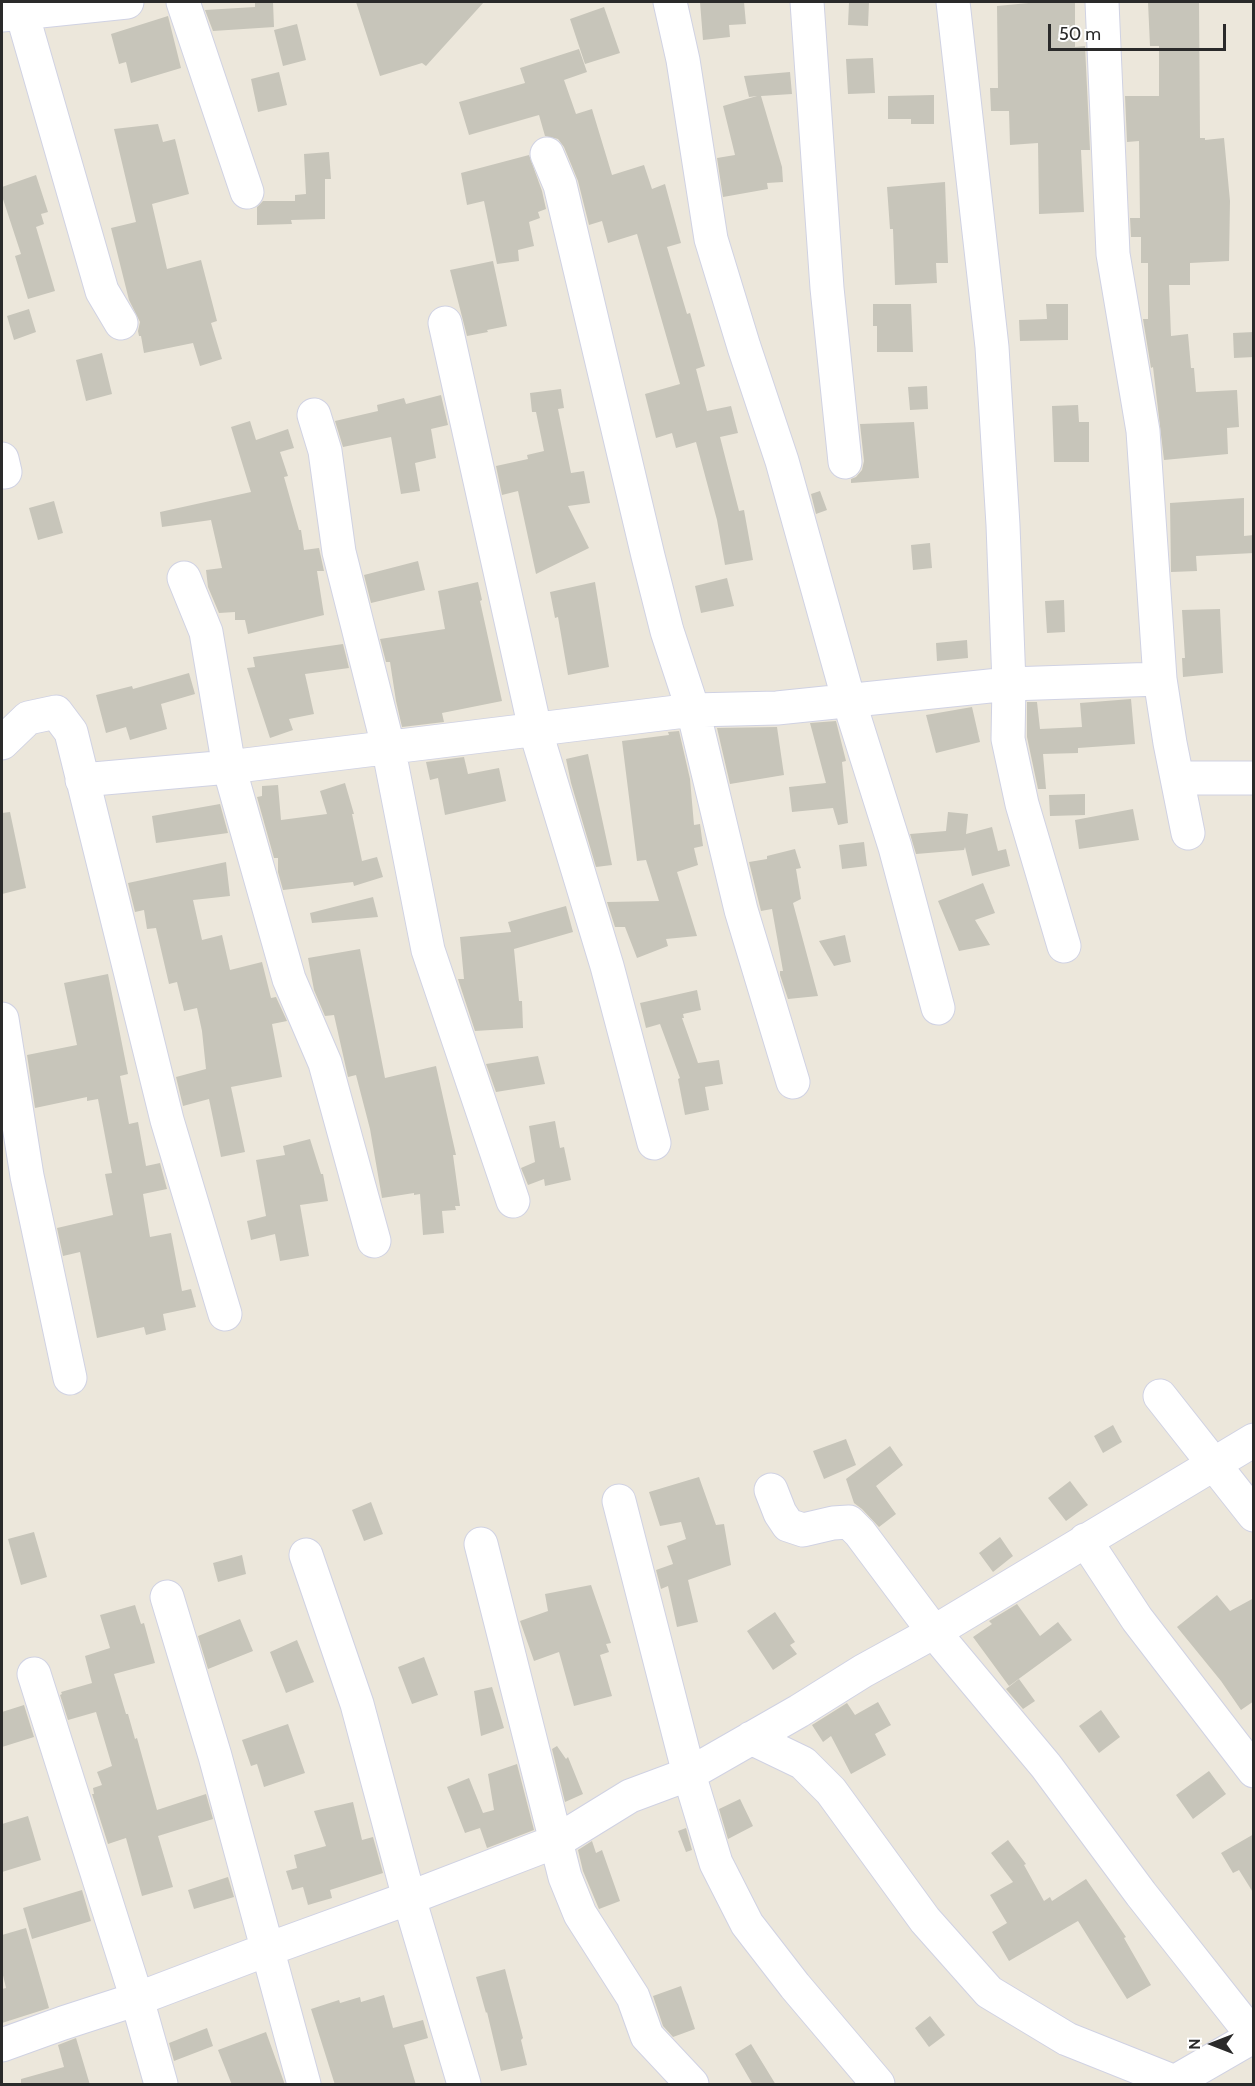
<!DOCTYPE html>
<html>
<head>
<meta charset="utf-8">
<style>
  body { margin:0 }
  #map { position:relative; width:1255px; height:2086px; overflow:hidden; background:#ece7db; font-family:Cabin,sans-serif }
  canvas { display:block }
  .frame { position:absolute; inset:0; border:3px solid #2a2a2a; pointer-events:none }
  .north { position:absolute; left:1183px; top:2014px; width:60px; height:60px; -webkit-text-stroke:4px #fff; paint-order:stroke; rotate:270deg; font-size:16px; font-weight:700; line-height:24px; text-align:center; color:#2a2a2a }
  .north::after { content:''; display:block; margin:auto; width:21px; height:27px; background:#2a2a2a; clip-path:polygon(50% 0,100% 100%,50% 72%,0 100%) }
  .scale { position:absolute; left:1048px; top:24px; width:178px; height:27px; box-sizing:border-box; border:3px solid #2a2a2a; border-top:0; padding-left:8px; font-size:18px; line-height:21px; white-space:nowrap; color:#2a2a2a; -webkit-text-stroke:4px #fff; paint-order:stroke }
</style>
</head>
<body>
<div id="map">
<canvas width="1255" height="2086"></canvas>
<div class="frame"></div>
<div class="north">N</div>
<div class="scale">50 m</div>
</div>
<script>
const g = document.querySelector('canvas').getContext('2d');
g.lineJoin = 'round';
function paint(path, color) { g.fillStyle = color; g.fill(path, 'evenodd'); }
const shape = rows => new Path2D(rows.map(r => 'M' + r).join(''));
function trace(path, color, width, dash) { g.strokeStyle = color; g.lineWidth = width; g.lineCap = dash ? 'butt' : 'round'; g.setLineDash(dash || []); g.stroke(path); }
paint(shape([
  [273,2,274,27,213,31,205,10,255,7,255,3],
  [356,2,484,2,426,66,422,63,380,76],
  [700,2,744,2,746,24,729,25,730,37,703,40],
  [849,2,869,2,868,26,848,25],
  [1039,2,1075,2,1075,47,1085,46,1090,150,1081,150,1084,212,1039,214,1038,143,1010,145,1009,111,991,111,990,88,998,88,997,6],
  [1148,2,1199,2,1200,138,1205,138,1205,140,1224,138,1230,201,1229,261,1190,263,1190,285,1169,285,1171,336,1188,334,1191,368,1194,368,1196,392,1237,390,1239,427,1227,428,1228,454,1164,460,1153,367,1151,368,1143,319,1148,319,1148,263,1141,263,1141,237,1131,237,1130,218,1140,218,1139,141,1127,142,1125,96,1159,96,1159,46,1150,46],
  [604,7,620,53,585,64,570,19],
  [168,16,181,68,131,83,126,62,119,64,111,34],
  [297,24,306,60,283,66,274,30],
  [579,49,587,72,564,80,576,114,592,109,612,175,644,165,652,189,665,184,681,243,667,247,687,314,690,313,705,366,696,369,707,411,731,406,738,433,720,437,739,511,744,510,753,560,725,565,717,520,696,442,676,448,672,433,656,438,645,394,680,384,637,234,608,243,602,221,589,225,578,181,564,147,558,139,545,136,539,115,469,135,459,102,525,83,520,68],
  [873,58,875,93,848,94,846,59],
  [279,72,287,105,258,112,251,79],
  [790,72,792,94,761,96,782,167,783,182,767,183,768,189,723,197,717,158,735,155,723,106,757,96,749,97,744,76],
  [934,95,934,124,911,124,911,119,888,119,888,96],
  [158,124,163,142,175,139,189,194,152,204,167,269,201,260,217,321,211,323,222,359,200,366,193,343,144,353,141,336,139,336,138,331,140,322,129,300,111,228,136,222,114,129],
  [329,152,331,179,325,179,325,219,291,220,292,224,257,225,257,207,263,201,295,201,295,195,306,194,304,154],
  [529,155,542,191,546,209,538,212,540,218,529,222,534,246,518,250,519,261,497,264,484,201,467,205,461,173],
  [36,175,48,212,41,214,44,224,36,227,55,291,28,299,15,256,21,254,2,196,2,187],
  [945,182,948,263,936,263,937,283,895,285,893,229,890,229,887,187],
  [493,261,507,326,487,330,488,332,467,336,450,270],
  [873,304,911,304,913,352,877,352,877,326,873,326],
  [1046,304,1068,304,1068,340,1020,341,1019,320,1047,319],
  [29,309,36,332,14,340,7,316],
  [1254,332,1254,357,1234,358,1233,333],
  [102,353,112,394,86,401,76,360],
  [927,386,928,409,910,410,908,387],
  [561,389,564,408,558,409,571,473,584,471,590,503,568,506,589,548,536,574,518,491,502,495,496,466,528,459,527,455,544,451,536,412,532,412,530,393],
  [441,395,448,425,431,429,436,458,415,463,420,491,401,494,391,437,343,447,335,421,378,411,377,405,404,398,406,404],
  [1078,405,1079,422,1089,422,1089,462,1054,462,1052,406],
  [250,421,256,440,288,429,294,448,280,452,288,476,284,477,299,530,301,530,304,550,319,548,324,571,317,571,324,615,248,634,245,620,235,620,235,612,219,613,208,587,206,570,222,568,211,520,162,527,160,512,251,492,231,427],
  [914,422,919,478,851,483,851,479,856,477,862,470,864,461,860,424],
  [820,491,827,510,816,514,811,494],
  [1244,498,1244,536,1254,535,1254,553,1196,556,1197,571,1171,572,1170,503],
  [54,501,63,533,38,540,29,508],
  [930,543,932,568,913,570,911,545],
  [418,561,425,590,371,603,364,575],
  [727,578,734,606,701,613,695,586],
  [478,582,482,600,480,601,502,701,442,713,444,722,402,727,396,701,390,662,386,662,380,639,445,629,438,591],
  [595,582,609,667,568,675,558,617,555,618,550,592],
  [1064,600,1065,632,1047,633,1045,601],
  [1220,609,1223,673,1183,677,1182,658,1185,658,1182,610],
  [967,640,968,658,937,661,936,643],
  [343,644,349,668,305,674,314,714,289,719,293,730,270,738,247,668,255,667,253,657],
  [189,673,195,694,161,704,167,729,130,740,126,727,106,733,96,695,132,686,133,689],
  [1131,699,1135,744,1078,748,1078,753,1043,754,1046,789,1038,789,1027,737,1027,702,1037,702,1040,729,1082,727,1080,703],
  [972,707,980,742,936,753,926,715],
  [836,721,846,761,842,762,848,823,838,825,833,808,792,812,789,787,826,783,810,723],
  [777,727,784,775,730,784,717,728],
  [679,731,690,779,694,825,700,824,703,846,694,848,698,865,677,872,697,936,666,939,668,946,637,958,625,927,615,927,607,902,659,901,646,860,637,861,622,741,669,735,668,732],
  [588,754,612,865,596,867,571,783,566,759],
  [464,757,468,774,499,768,506,801,445,815,438,778,430,780,426,762],
  [345,783,354,814,352,814,362,861,377,857,383,877,354,886,353,882,283,890,278,872,278,858,274,858,257,797,262,796,262,786,278,785,281,820,327,814,320,791],
  [1085,794,1085,815,1050,816,1049,795],
  [220,804,228,833,156,843,152,816],
  [1133,809,1139,840,1079,849,1075,820],
  [10,812,26,888,2,894,2,813],
  [948,812,968,814,966,834,992,827,998,851,1006,849,1010,866,972,876,965,847,964,850,916,854,910,834,946,831],
  [864,842,867,866,842,869,839,845],
  [795,849,801,868,796,869,801,899,793,903,818,996,788,999,780,975,780,971,783,971,772,909,761,911,749,862,767,859,767,856],
  [226,862,230,896,193,900,202,940,222,935,230,970,262,962,271,998,276,997,287,1021,272,1024,282,1077,231,1087,245,1152,221,1157,209,1099,183,1106,176,1077,206,1069,202,1031,197,1008,184,1011,177,982,169,984,156,928,147,929,144,910,135,912,128,883],
  [983,883,995,913,975,920,990,945,959,951,938,901],
  [373,897,378,917,312,923,310,913],
  [566,906,573,932,514,949,519,1001,522,1001,523,1028,475,1031,458,979,464,979,460,937,511,932,508,922],
  [845,935,851,962,834,966,819,941],
  [360,949,385,1078,436,1066,456,1155,453,1155,460,1206,455,1206,456,1210,442,1211,444,1233,423,1235,420,1194,414,1195,414,1193,382,1198,370,1129,356,1075,348,1077,334,1015,325,1016,314,990,308,958],
  [108,974,128,1074,120,1076,129,1124,138,1122,146,1166,160,1163,167,1189,143,1194,150,1237,171,1233,182,1291,191,1289,196,1307,163,1314,166,1330,146,1335,144,1327,97,1338,80,1252,63,1256,57,1228,113,1215,105,1174,112,1173,98,1099,87,1101,87,1097,35,1108,27,1055,77,1045,64,983],
  [697,990,701,1010,683,1014,684,1018,682,1018,698,1063,719,1060,723,1084,705,1087,709,1110,685,1115,678,1079,680,1078,660,1024,646,1028,640,1003],
  [538,1056,545,1084,496,1092,486,1064],
  [555,1121,560,1148,564,1147,571,1180,545,1186,544,1179,528,1185,521,1168,535,1162,529,1126],
  [310,1139,321,1174,323,1174,328,1201,300,1205,309,1256,280,1261,275,1234,251,1240,247,1221,266,1216,256,1160,285,1155,283,1146],
  [1113,1425,1122,1442,1103,1453,1094,1436],
  [846,1439,856,1465,824,1479,813,1451],
  [890,1446,903,1465,876,1486,896,1514,879,1527,862,1509,854,1503,846,1479],
  [699,1477,716,1525,724,1524,731,1565,688,1580,698,1622,677,1627,668,1586,661,1589,656,1570,673,1564,667,1546,686,1539,681,1522,660,1526,649,1492],
  [1070,1481,1088,1505,1066,1521,1048,1498],
  [371,1502,383,1534,364,1541,352,1510],
  [34,1532,47,1577,21,1585,8,1539],
  [1000,1537,1013,1556,993,1572,979,1553],
  [242,1555,246,1574,218,1582,213,1563],
  [591,1585,611,1643,606,1644,609,1652,600,1655,612,1696,574,1706,559,1652,534,1661,520,1621,548,1611,545,1594],
  [1217,1595,1230,1611,1254,1598,1254,1701,1241,1710,1221,1681,1177,1627],
  [1017,1604,1040,1636,1058,1622,1072,1640,1009,1686,973,1637,992,1624,989,1621],
  [135,1605,141,1624,144,1623,155,1663,114,1674,126,1714,128,1714,135,1739,137,1738,157,1810,206,1794,213,1819,158,1836,173,1887,142,1896,126,1838,108,1844,92,1794,94,1794,93,1788,102,1785,97,1772,112,1766,96,1712,68,1720,60,1695,62,1694,61,1692,92,1683,85,1656,110,1648,100,1615],
  [775,1612,795,1642,790,1645,797,1654,773,1670,747,1631],
  [240,1619,253,1651,208,1669,198,1636],
  [297,1640,314,1682,286,1693,270,1652],
  [424,1657,438,1695,412,1704,398,1667],
  [1019,1679,1035,1701,1023,1709,1006,1689],
  [492,1687,504,1728,481,1736,474,1691],
  [878,1702,891,1725,875,1734,886,1755,851,1774,831,1736,823,1742,812,1725,847,1703,855,1715],
  [24,1705,34,1737,2,1747,2,1712],
  [1101,1710,1120,1737,1099,1753,1079,1726],
  [288,1724,305,1773,264,1787,257,1764,251,1766,242,1740],
  [557,1746,566,1759,568,1757,583,1794,565,1802,552,1749],
  [517,1764,534,1830,487,1848,480,1828,465,1833,447,1787,469,1778,483,1813,494,1810,488,1774],
  [1209,1771,1226,1794,1193,1819,1176,1795],
  [740,1799,753,1826,728,1839,719,1809],
  [353,1802,362,1840,373,1837,383,1873,330,1890,332,1898,308,1905,303,1887,292,1890,286,1871,297,1868,294,1855,326,1846,314,1811],
  [28,1816,41,1860,2,1872,2,1824],
  [686,1828,692,1850,686,1852,678,1831],
  [1254,1834,1254,1894,1239,1870,1233,1873,1221,1853],
  [1008,1840,1026,1864,1024,1865,1044,1901,1050,1897,1052,1901,1086,1879,1126,1937,1124,1938,1151,1985,1127,1999,1078,1921,1009,1961,992,1932,1007,1923,990,1895,1013,1882,991,1853],
  [592,1841,596,1853,602,1850,620,1901,599,1909,583,1871,578,1850],
  [228,1877,234,1897,194,1909,188,1890],
  [82,1890,91,1921,32,1939,23,1908],
  [26,1928,49,2008,2,2023,2,1989,6,1988,2,1971,2,1935],
  [505,1969,523,2038,521,2040,527,2065,501,2071,487,2012,486,2013,476,1977],
  [681,1986,695,2029,673,2037,663,2026,653,1996],
  [384,1995,393,2028,423,2020,428,2038,404,2045,416,2085,335,2085,311,2009,339,2000,340,2003,360,1997,361,2002],
  [930,2016,945,2035,929,2047,915,2028],
  [207,2028,213,2046,174,2061,169,2043],
  [266,2032,285,2085,232,2085,218,2050],
  [76,2038,90,2085,21,2085,21,2079,64,2067,58,2045],
  [751,2044,776,2085,753,2085,735,2054]
]), '#c7c5ba');
const minor = shape([
  [183,2,247,192],
  [670,2,683,60,711,239,744,347,782,461,849,701,895,847,938,1008],
  [807,2,827,288,845,462],
  [953,2,992,347,1003,525,1009,684,1008,739,1022,804,1064,946],
  [1102,2,1113,254,1143,431,1160,679,1170,743,1188,833],
  [22,13,102,291,121,323],
  [2,15,127,2],
  [547,154,560,185,648,556,667,631,693,710,741,910,793,1082],
  [445,323,535,729,607,966,654,1143],
  [314,415,325,451,339,552,388,746,428,950,513,1201],
  [2,459,5,472],
  [184,578,206,632,229,767,289,979,325,1063,374,1241],
  [2,743,28,718,56,712,71,732,167,1120,225,1314],
  [1177,778,1254,778],
  [82,780,229,767,693,710,777,708,1009,684,1160,679],
  [2,1019,27,1176,70,1378],
  [1160,1396,1254,1515],
  [771,1490,780,1513,788,1525,803,1530,833,1523,849,1522,860,1533,934,1632,1046,1766,1141,1894,1254,2037],
  [619,1501,689,1774,716,1863,747,1924,795,1986,878,2084],
  [1085,1540,1137,1619,1254,1771],
  [481,1544,565,1877,580,1914,633,1997,647,2036,692,2084],
  [306,1555,357,1704,409,1898,464,2084],
  [167,1597,215,1756,304,2084],
  [34,1674,137,1999,161,2084],
  [751,1738,803,1763,831,1791,925,1920,989,1992,1067,2039,1175,2082],
  [2,2045,63,2023,137,1999,266,1950,409,1898,557,1841,630,1796,689,1774,799,1711,863,1671,934,1632,1254,1440],
  [1171,2084,1254,2036]
]);
trace(minor, '#d0d2e3', 35);
trace(minor, '#fff', 33);
</script>
</body>
</html>
